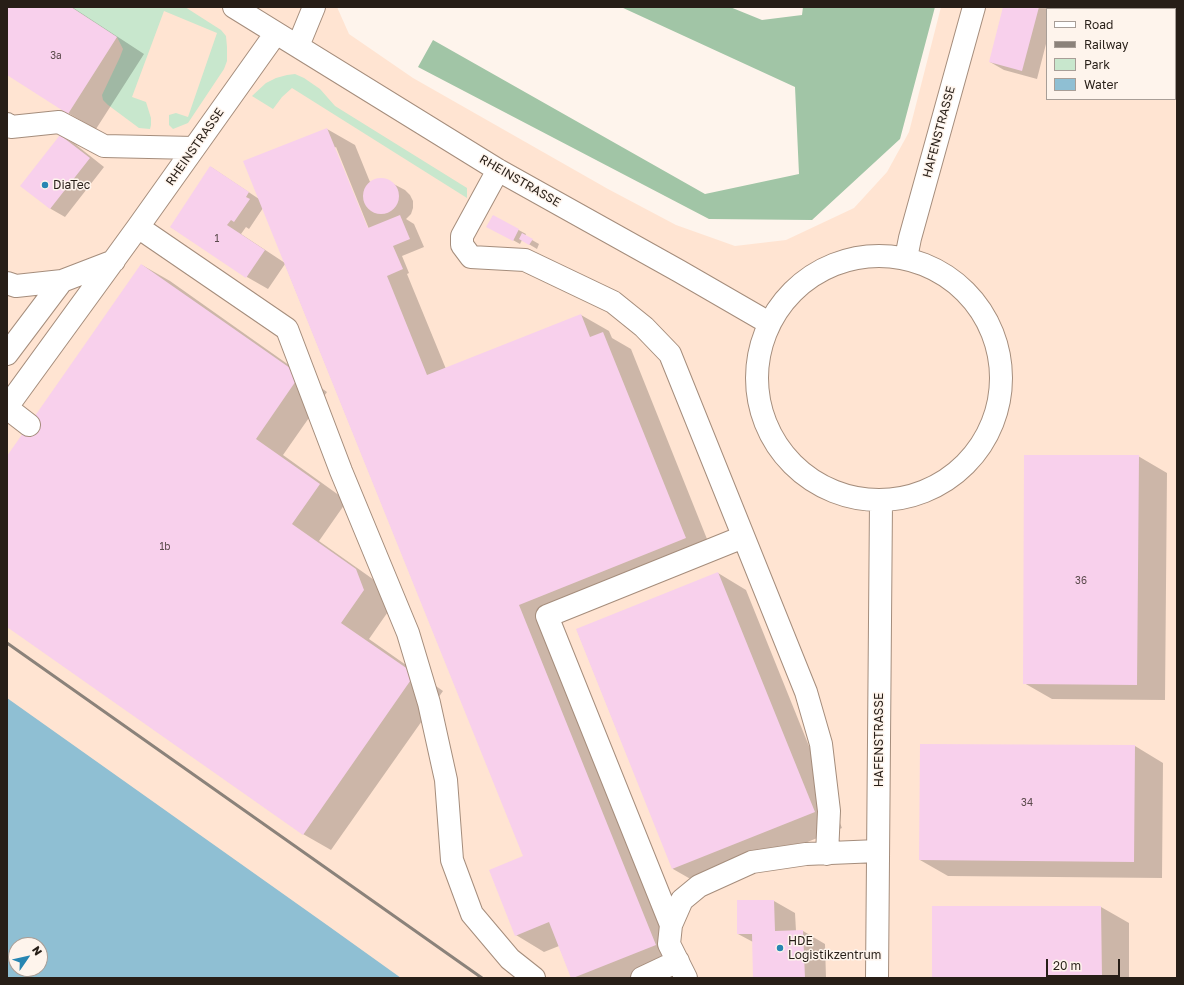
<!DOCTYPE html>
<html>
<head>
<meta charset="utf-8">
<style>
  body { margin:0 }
  #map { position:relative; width:1184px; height:985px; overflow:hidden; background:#fef4ec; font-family:"Golos Text",sans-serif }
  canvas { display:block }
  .frame { position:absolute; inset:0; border:8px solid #271e17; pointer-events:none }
  .legend { position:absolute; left:1046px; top:8px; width:130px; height:92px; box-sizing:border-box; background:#fef4ec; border:1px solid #a89e97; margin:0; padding:5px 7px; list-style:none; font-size:12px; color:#271e17 }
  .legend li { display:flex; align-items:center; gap:8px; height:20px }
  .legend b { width:20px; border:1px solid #a89e97 }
  .north { position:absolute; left:8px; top:937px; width:40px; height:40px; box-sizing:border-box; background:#fef4ec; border:1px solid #a89e97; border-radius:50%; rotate:56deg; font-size:11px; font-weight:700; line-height:16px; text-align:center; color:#271e17 }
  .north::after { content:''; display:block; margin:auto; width:14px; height:18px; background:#2786b2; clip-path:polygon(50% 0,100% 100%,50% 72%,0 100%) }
  .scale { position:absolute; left:1046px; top:959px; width:74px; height:18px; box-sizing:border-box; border:2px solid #271e17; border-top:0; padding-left:5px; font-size:12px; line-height:14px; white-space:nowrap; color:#271e17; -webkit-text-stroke:3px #fef4ec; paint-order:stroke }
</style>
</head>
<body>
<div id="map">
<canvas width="1184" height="985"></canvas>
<div class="frame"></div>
<ul class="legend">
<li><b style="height:5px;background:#fff"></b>Road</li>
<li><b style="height:5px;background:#8b827a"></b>Railway</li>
<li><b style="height:11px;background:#c8e7cd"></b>Park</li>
<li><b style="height:11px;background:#8fbfd3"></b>Water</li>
</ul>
<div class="north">N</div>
<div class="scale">20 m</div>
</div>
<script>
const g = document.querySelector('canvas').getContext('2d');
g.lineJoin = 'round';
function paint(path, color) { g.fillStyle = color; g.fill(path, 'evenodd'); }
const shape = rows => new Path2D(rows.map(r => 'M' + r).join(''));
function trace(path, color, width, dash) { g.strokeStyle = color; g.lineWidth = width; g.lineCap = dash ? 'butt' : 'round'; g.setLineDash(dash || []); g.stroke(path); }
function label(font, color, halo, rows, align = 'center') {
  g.font = font + ' "Golos Text",sans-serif'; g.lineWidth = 3; g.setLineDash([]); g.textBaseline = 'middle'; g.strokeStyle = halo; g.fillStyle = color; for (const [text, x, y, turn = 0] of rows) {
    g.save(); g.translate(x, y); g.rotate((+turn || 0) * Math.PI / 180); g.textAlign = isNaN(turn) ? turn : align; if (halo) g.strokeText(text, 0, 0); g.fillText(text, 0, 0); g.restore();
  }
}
paint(shape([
  [7,7,337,7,349,34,413,78,608,189,676,225,735,246,786,240,854,208,887,172,909,132,941,7,1177,7,1177,978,7,978],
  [1047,9,1175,9,1175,99,1047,99],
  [16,945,40,945,40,969,16,969]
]), '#ffe4d2');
paint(shape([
  [71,7,185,7,221,30,226,36,227,47,227,61,224,69,188,123,173,129,169,125,169,115,176,113,188,117,217,33,164,11,132,97,146,102,151,118,151,125,150,129,139,128,108,105,103,100,102,95,120,57,123,49,117,37],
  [295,74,304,78,320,89,335,106,467,188,467,198,292,88,282,97,273,109,252,96,266,83,276,78,287,75]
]), '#c8e7cd');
paint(shape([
  [621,7,730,7,762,20,802,15,803,7,935,7,900,139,812,220,709,219,418,67,433,40,705,194,799,174,795,87]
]), '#a1c5a6');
paint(shape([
  [7,698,327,925,401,978,7,978],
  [16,945,40,945,40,969,16,969]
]), '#8fbfd3');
paint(shape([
  [7,7,72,7,144,54,96,129,68,113,7,74],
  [1004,7,1056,7,1055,9,1047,9,1047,40,1037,79,1004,70,990,62],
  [327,129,355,145,370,182,377,179,384,179,405,190,410,195,413,201,413,208,411,214,406,219,414,224,424,247,402,256,409,273,407,274,446,369,581,315,609,331,612,338,631,349,713,554,547,621,683,961,640,978,572,978,559,946,544,952,516,935,524,856,285,264,268,289,247,277,171,227,211,167,259,199,245,162],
  [336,147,369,229,367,229,334,148],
  [263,208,285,263,241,234,246,227,249,229],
  [61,136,75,144,104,167,65,217,51,209,22,186],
  [493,216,526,234,525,236,539,244,537,249,522,240,520,244,488,226],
  [142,265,170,281,327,392,283,455,347,501,319,541,384,587,392,606,369,639,443,691,331,850,303,834,7,626,7,458],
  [1138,456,1167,473,1165,700,1052,699,1024,683],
  [718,573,746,590,842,828,701,885,673,869,577,630],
  [1135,746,1163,763,1162,878,948,876,920,860],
  [774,901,795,913,796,931,803,931,825,944,826,978,754,978,753,942,738,934],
  [933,907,1101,907,1129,923,1129,978,933,978]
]), '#0003');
paint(shape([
  [7,7,71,7,117,37,68,114,7,75],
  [1003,7,1039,7,1022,71,989,62],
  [327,128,368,228,400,215,410,239,393,246,403,269,387,276,427,375,581,314,590,337,603,332,686,538,519,605,656,945,573,978,571,978,549,922,515,936,489,870,523,856,243,161],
  [60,135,90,158,50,209,20,186],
  [210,166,249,192,246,197,250,199,234,222,231,220,227,225,265,250,246,278,170,227],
  '363 196a18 18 0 1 1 36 0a18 18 0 1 1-36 0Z',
  [493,215,519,229,513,241,486,227],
  [522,233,533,239,529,245,519,239],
  [141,264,300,375,256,439,320,484,292,524,356,569,364,590,341,623,415,674,303,835,7,627,7,456],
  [1024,455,1139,455,1137,685,1023,684],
  [718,572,815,812,672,869,576,629],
  [920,744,1135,745,1134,862,919,860],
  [737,900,774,900,775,931,803,930,805,978,753,978,752,934,737,934],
  [932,906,1101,906,1102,978,932,978]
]), '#f8d0ec');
const minor = shape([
  [234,7,498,170,679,271,769,323],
  [298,46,314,7],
  [7,124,11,127,59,122,104,146,194,148],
  [498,170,462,236,462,245,471,257,525,260,613,302,644,327,670,354,806,692,821,744,829,811,827,854],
  [138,227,287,329,341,471,408,633,429,703,446,780,452,860,472,914,510,959,534,978],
  '757 378a122 122 0 1 1 244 0a122 122 0 1 1-244 0Z',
  [906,258,910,238,974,7],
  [7,283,16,286,62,281,114,261],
  [7,354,62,281],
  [7,407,138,227,276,33],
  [7,408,29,425],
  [671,925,547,616,743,537],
  [642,978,678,961],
  [686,978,669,944,671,925,682,900,699,886,752,862,806,854,878,851],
  [877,978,881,502]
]);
trace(minor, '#a58d7c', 24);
trace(minor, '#fff', 22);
trace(shape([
  [7,643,482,978]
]), '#8b827a', 3);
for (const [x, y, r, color] of [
  [45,185,4,"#2786b2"],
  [780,948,4,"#2786b2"]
]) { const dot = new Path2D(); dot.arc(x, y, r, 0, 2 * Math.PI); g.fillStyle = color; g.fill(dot); trace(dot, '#fef4ec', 1.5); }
label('10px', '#5b4a4c', null, [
  ["3a",56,56],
  ["1",217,239],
  ["1b",165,547],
  ["36",1081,581],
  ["34",1027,803]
]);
label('12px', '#271e17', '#fef4ec', [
  ["HAFENSTRASSE",939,132,-75],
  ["RHEINSTRASSE",195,147,-55],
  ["RHEINSTRASSE",520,181,30],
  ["HAFENSTRASSE",879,740,-90]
]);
label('12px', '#271e17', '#fef4ec', [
  ["DiaTec",53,185],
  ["HDE",788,941],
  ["Logistikzentrum",788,955]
], 'left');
</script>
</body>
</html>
